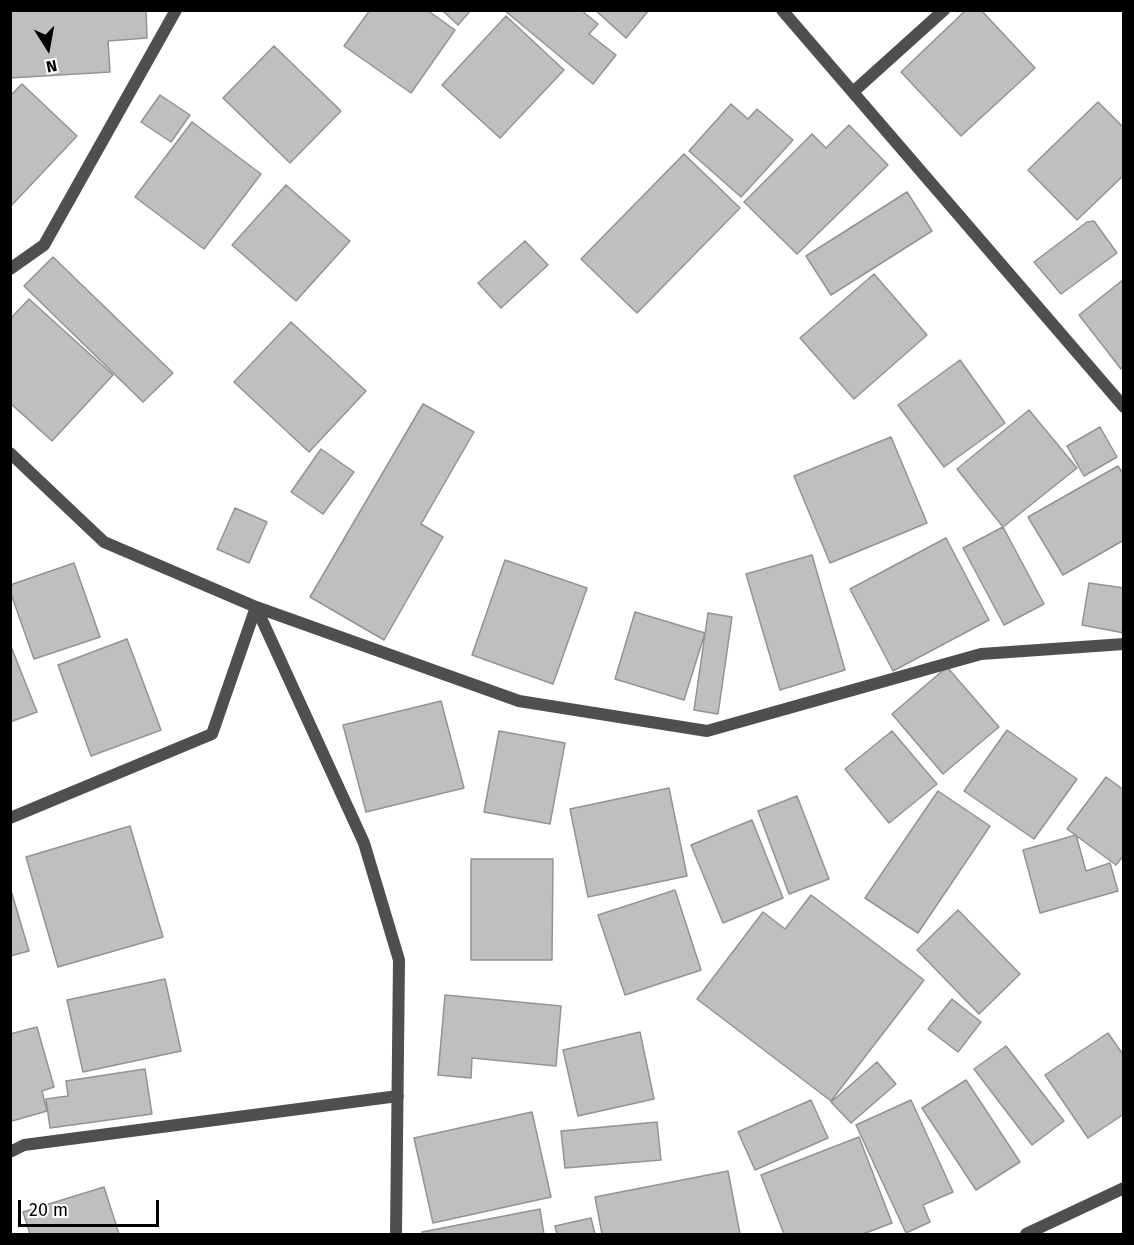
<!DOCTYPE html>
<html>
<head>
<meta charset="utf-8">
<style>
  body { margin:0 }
  #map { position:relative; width:1134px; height:1245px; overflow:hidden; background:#fff; font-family:"Fira Sans",sans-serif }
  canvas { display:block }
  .frame { position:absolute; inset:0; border:12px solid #000; pointer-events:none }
  .north { position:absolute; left:18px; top:18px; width:60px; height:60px; -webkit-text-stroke:4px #fff; paint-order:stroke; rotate:169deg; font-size:16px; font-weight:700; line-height:24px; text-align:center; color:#000 }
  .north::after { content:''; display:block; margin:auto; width:21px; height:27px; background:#000; clip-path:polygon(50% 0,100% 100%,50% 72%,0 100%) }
  .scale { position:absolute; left:18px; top:1200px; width:141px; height:27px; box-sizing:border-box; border:3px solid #000; border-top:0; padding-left:8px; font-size:18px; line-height:21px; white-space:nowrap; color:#000; -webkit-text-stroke:4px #fff; paint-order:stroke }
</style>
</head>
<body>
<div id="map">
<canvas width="1134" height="1245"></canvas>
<div class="frame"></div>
<div class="north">N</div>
<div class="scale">20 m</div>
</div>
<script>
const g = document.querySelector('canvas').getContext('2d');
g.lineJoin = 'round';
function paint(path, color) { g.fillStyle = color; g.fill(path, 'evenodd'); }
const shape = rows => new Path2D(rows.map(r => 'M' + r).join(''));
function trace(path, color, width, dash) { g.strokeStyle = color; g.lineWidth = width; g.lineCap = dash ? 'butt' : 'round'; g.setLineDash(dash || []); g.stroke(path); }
const building = shape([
  [10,10,146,10,147,38,108,41,110,72,10,78,10,10],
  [370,10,427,10,455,30,411,93,344,46,370,10],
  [442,10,471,10,458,25,442,10],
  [504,10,581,10,598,24,589,34,616,55,593,84,504,10],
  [595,10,649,10,626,38,595,10],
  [966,10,981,10,1035,68,961,136,901,72,966,10],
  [506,16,564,70,500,138,442,85,506,16],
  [274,46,341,111,290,163,223,98,274,46],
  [22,84,77,136,10,207,10,96,22,84],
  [160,95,190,115,171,142,141,122,160,95],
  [1098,102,1124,128,1124,175,1077,220,1028,170,1098,102],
  [731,104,748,119,757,109,793,140,741,197,689,151,731,104],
  [192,122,261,174,204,249,135,197,192,122],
  [849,125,888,165,797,254,744,202,812,134,826,148,849,125],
  [684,154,740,208,637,313,581,259,684,154],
  [286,185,350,241,296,301,232,245,286,185],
  [907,192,932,231,831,295,806,256,907,192],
  [1094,221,1117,253,1061,294,1034,262,1087,222,1094,221],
  [525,241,548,265,501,308,478,283,525,241],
  [53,257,173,373,143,402,24,286,53,257],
  [874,274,927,335,854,399,800,338,874,274],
  [1124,279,1124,366,1121,369,1079,315,1124,279],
  [29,299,113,375,52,441,10,403,10,319,29,299],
  [291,322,366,391,309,452,234,382,291,322],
  [960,360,1005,423,944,467,898,405,960,360],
  [423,404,474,432,421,524,443,537,384,640,310,597,423,404],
  [1029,410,1077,468,1003,527,957,469,1029,410],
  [1100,427,1117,457,1084,476,1067,446,1100,427],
  [891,437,927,523,830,563,794,476,891,437],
  [321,449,354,472,323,514,291,492,321,449],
  [1118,466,1124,475,1124,540,1063,575,1028,517,1118,466],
  [235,508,267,522,249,563,217,549,235,508],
  [1003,527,1044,604,1004,625,963,548,1003,527],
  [946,538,989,620,893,671,850,589,946,538],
  [812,555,845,670,780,690,746,574,812,555],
  [505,560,587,588,553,684,472,655,505,560],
  [74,563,100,637,34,659,10,591,10,585,74,563],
  [1089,583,1124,588,1124,633,1082,625,1089,583],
  [635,612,705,633,684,700,615,679,635,612],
  [708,613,732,617,718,714,694,710,708,613],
  [127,639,161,730,91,756,58,665,127,639],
  [10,644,37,712,10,722,10,644],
  [947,667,999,727,943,774,892,714,947,667],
  [441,701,464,788,366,812,343,725,441,701],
  [1007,730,1077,779,1034,839,964,791,1007,730],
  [499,731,565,743,550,824,484,812,499,731],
  [892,731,937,784,889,823,845,769,892,731],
  [1106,777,1124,790,1124,855,1116,865,1067,829,1106,777],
  [669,788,687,876,588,897,570,809,669,788],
  [938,791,990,826,918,933,865,898,938,791],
  [797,796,829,879,789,894,758,811,797,796],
  [752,820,783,898,723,923,691,845,752,820],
  [130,826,163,937,58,967,26,857,130,826],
  [1076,835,1086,871,1110,863,1118,891,1040,913,1023,850,1076,835],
  [471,859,553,859,552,960,471,960,471,859],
  [10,887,29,951,10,956,10,887],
  [675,890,701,970,625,995,598,915,675,890],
  [811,895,924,980,831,1101,697,999,763,912,785,929,811,895],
  [958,910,1020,974,979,1014,917,950,958,910],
  [165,979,181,1051,83,1072,67,1000,165,979],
  [445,995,561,1006,556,1066,472,1058,471,1078,438,1075,445,995],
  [952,999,981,1022,958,1052,928,1029,952,999],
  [37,1027,54,1087,42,1091,47,1111,12,1121,10,1116,10,1034,37,1027],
  [640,1032,654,1099,578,1116,563,1050,640,1032],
  [1108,1033,1124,1056,1124,1114,1088,1138,1045,1075,1108,1033],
  [1006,1046,1064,1121,1032,1145,974,1069,1006,1046],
  [877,1062,896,1084,851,1123,831,1102,877,1062],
  [145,1069,152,1114,50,1128,46,1099,68,1096,66,1081,145,1069],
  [966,1080,1020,1162,976,1190,922,1108,966,1080],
  [811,1100,828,1138,755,1170,738,1132,811,1100],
  [911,1100,953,1192,923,1205,930,1222,906,1233,856,1125,911,1100],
  [532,1112,551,1197,433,1223,414,1138,532,1112],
  [657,1122,661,1160,565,1168,561,1131,657,1122],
  [859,1137,892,1223,863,1234,784,1234,761,1175,859,1137],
  [728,1171,740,1234,602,1234,595,1197,728,1171],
  [104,1187,119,1234,30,1234,23,1212,104,1187],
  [540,1209,544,1234,422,1234,422,1232,540,1209],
  [591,1218,595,1234,557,1234,555,1226,591,1218]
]);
paint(building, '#bfbfbf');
trace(building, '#939393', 1.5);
trace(shape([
  [853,92,944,10]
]), '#4f4f4f', 12);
trace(shape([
  [782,10,1124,407],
  [10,269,44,245,176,10],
  [10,453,104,542,256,607,519,701,707,731,981,654,1124,644],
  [256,607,364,843,399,960,396,1234],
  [10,818,212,734,256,607],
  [10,1152,24,1145,398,1096],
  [1026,1234,1124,1188]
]), '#4f4f4f', 12);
</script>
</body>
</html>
